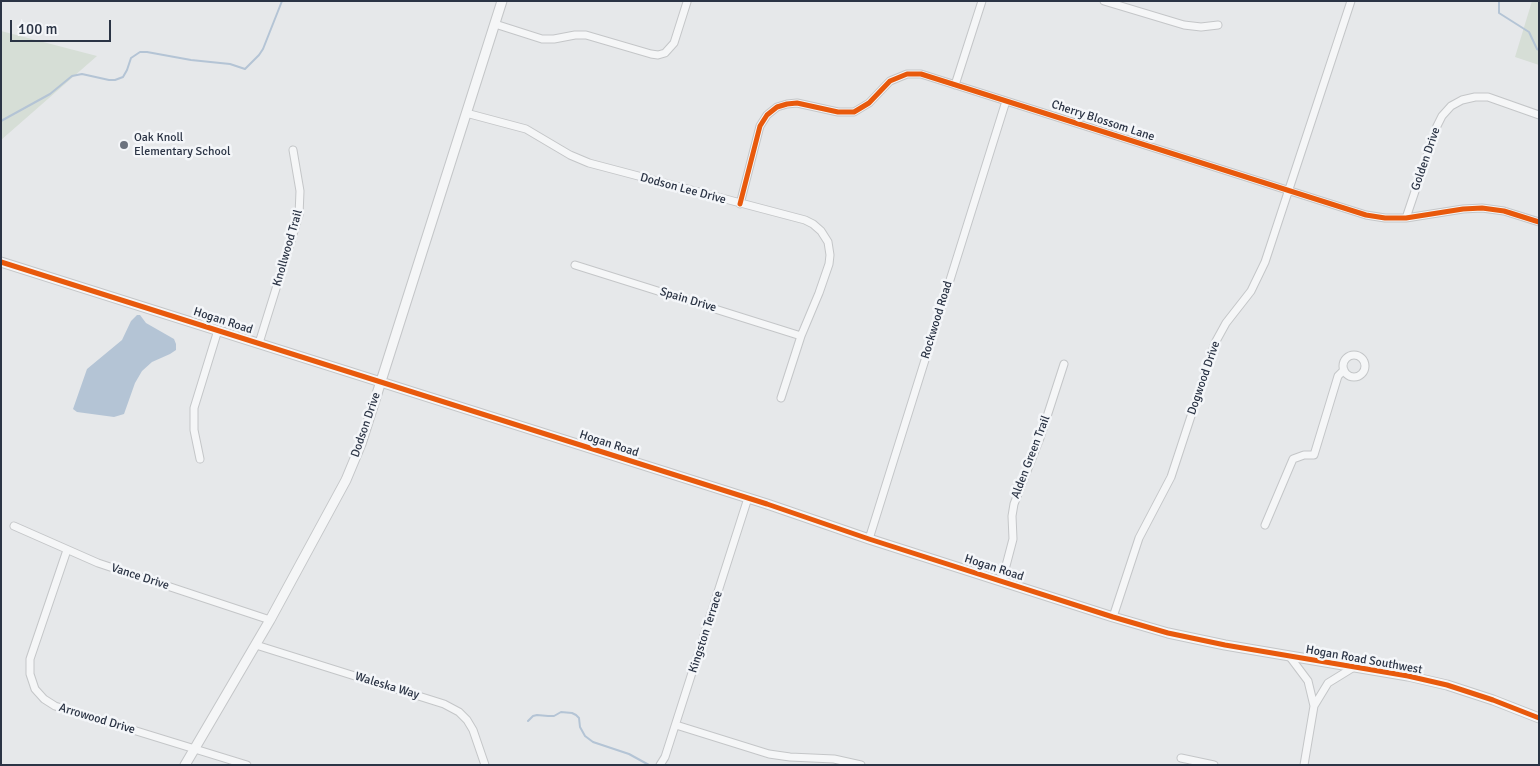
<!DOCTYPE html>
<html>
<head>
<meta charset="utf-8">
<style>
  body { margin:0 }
  #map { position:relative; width:1540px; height:766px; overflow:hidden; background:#e6e8ea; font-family:Signika,sans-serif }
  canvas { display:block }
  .frame { position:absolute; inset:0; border:2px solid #2b3445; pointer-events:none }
  .scale { position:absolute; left:10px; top:20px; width:101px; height:22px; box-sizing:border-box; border:2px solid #2b3445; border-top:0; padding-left:6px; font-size:15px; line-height:18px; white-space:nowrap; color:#2b3445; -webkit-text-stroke:4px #f4f6f9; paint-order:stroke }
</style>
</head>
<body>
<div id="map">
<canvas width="1540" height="766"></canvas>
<div class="frame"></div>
<div class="scale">100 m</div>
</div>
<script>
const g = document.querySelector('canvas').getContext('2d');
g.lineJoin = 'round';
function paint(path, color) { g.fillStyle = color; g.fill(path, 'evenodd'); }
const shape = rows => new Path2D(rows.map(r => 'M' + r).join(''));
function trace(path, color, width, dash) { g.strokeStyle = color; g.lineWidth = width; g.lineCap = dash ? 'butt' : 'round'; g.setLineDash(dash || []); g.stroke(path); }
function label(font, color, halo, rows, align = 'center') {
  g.font = font + ' Signika,sans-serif'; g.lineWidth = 5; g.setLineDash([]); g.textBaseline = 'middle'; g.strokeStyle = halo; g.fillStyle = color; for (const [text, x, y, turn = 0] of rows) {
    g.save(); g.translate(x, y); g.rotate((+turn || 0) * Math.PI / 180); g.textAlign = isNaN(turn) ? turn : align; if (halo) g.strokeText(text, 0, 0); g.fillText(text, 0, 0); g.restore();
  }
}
paint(shape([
  [1532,1,1539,1,1539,65,1515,57],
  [1,31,97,56,1,140]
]), '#d6ded6');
paint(shape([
  [137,315,140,315,146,323,174,339,176,344,176,350,170,354,152,362,142,371,135,383,124,414,114,417,77,412,73,409,87,369,122,340,131,321]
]), '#b4c4d5');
trace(shape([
  [1499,1,1499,13,1529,32,1537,49,1539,50],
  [1,121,50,94,72,76,82,74,109,80,115,80,123,77,127,70,131,58,140,52,147,52,191,60,230,64,245,69,259,55,263,49,282,1],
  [528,721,533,716,537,715,548,716,554,716,561,712,572,713,576,715,579,718,580,727,585,736,593,742,629,754,649,765]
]), '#b4c4d5', 2);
const minor = shape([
  [1104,1,1184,25,1201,27,1218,25],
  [495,24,542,39,554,39,575,35,586,35,651,54,658,55,665,53,674,43,687,2],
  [955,85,982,1],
  [466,113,526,129,570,155,589,163,805,220,813,224,821,231,828,242,830,255,829,264,819,293,801,336,781,398],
  [740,204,760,126,767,115,777,107,787,104,797,103,838,112,854,112,869,103,890,81,907,74,921,74,1366,215,1385,218,1406,218,1463,209,1482,208,1504,211,1539,222],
  [1406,218,1437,126,1442,116,1451,106,1462,100,1475,97,1488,97,1539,115],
  [575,265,801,336],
  [259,343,299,215,300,191,293,150],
  '1343 366a11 11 0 1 1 22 0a11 11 0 1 1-22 0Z',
  [200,459,194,430,194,408,218,330],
  [1265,525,1293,459,1304,455,1314,455,1338,376,1344,370],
  [14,526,98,563,270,620],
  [869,539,1006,101],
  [67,550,30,659,30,674,35,689,44,699,55,706,247,765],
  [1002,581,1013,539,1012,516,1014,504,1040,438,1064,364],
  [1113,617,1139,538,1171,477,1215,343,1226,323,1251,291,1265,262,1351,1],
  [256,645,444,704,459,712,467,720,473,730,485,765],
  [1290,657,1308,681,1314,706],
  [676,725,769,754,790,757,834,759,861,765],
  [1181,758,1214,765],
  [660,765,665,757,748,498],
  [1304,765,1314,706,1328,683,1354,667]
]);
const tertiary = shape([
  [1,262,767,504,869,539,1113,617,1168,633,1225,645,1408,676,1447,685,1493,700,1539,718],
  [185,765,270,620,346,480,361,444,502,1]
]);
trace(minor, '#c4c6c8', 9);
trace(tertiary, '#c4c6c8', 11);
trace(minor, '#f5f6f7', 7);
trace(tertiary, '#f5f6f7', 9);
trace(shape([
  [740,204,760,126,767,115,777,107,787,104,797,103,838,112,854,112,869,103,890,81,907,74,921,74,1366,215,1385,218,1406,218,1463,209,1482,208,1504,211,1539,222],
  [1,262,767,504,869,539,1113,617,1168,633,1225,645,1408,676,1447,685,1493,700,1539,718]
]), '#e8590c', 5);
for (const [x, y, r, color] of [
  [124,145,5,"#6c737f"]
]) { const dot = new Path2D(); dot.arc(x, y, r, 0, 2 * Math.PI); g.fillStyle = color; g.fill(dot); trace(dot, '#f4f6f9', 2); }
label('12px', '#2b3445', '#f4f6f9', [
  ["Cherry Blossom Lane",1103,121,18],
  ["Golden Drive",1426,159,-71],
  ["Dodson Lee Drive",683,189,15],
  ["Knollwood Trail",288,248,-74],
  ["Spain Drive",688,300,17],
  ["Rockwood Road",937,320,-73],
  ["Hogan Road",223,321,18],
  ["Dogwood Drive",1204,378,-71],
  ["Dodson Drive",366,425,-71],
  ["Hogan Road",609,444,18],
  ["Alden Green Trail",1031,457,-69],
  ["Hogan Road",994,568,18],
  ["Vance Drive",140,577,18],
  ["Kingston Terrace",706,632,-72],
  ["Hogan Road Southwest",1364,660,10],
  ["Waleska Way",387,686,17],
  ["Arrowood Drive",97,719,17]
]);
label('12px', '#2b3445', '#f4f6f9', [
  ["Oak Knoll",134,138],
  ["Elementary School",134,152]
], 'left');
</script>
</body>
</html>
